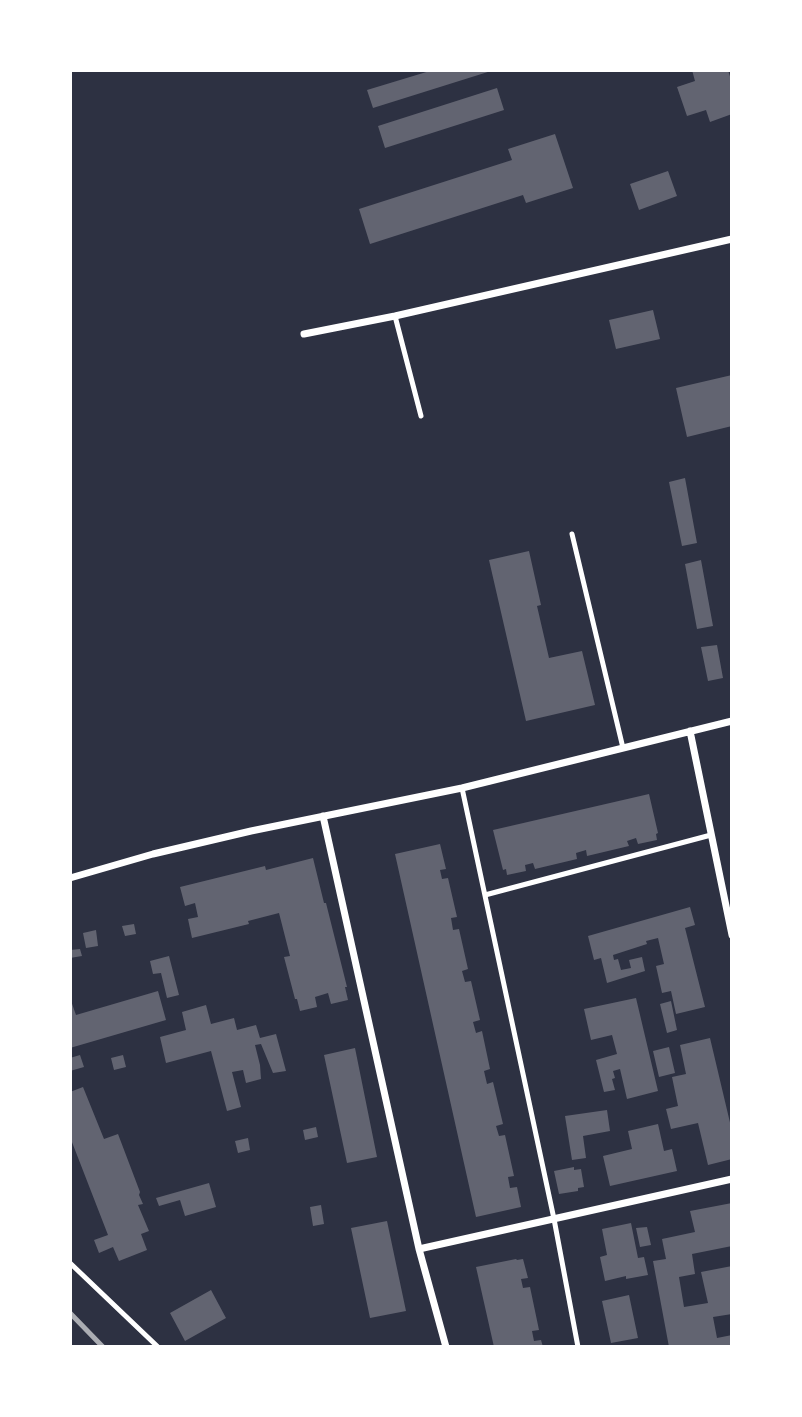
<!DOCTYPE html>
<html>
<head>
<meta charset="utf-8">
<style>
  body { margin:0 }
  #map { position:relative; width:802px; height:1417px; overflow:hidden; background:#2d3142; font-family:Quicksand,sans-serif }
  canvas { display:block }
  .frame { position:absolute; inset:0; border:72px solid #fff; pointer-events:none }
</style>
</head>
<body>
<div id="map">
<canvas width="802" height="1417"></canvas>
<div class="frame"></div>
</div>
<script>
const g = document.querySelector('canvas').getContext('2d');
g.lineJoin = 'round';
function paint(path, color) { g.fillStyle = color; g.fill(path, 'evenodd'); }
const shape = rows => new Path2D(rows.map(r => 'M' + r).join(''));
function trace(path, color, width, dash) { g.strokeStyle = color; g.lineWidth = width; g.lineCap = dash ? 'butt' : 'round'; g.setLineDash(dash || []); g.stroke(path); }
paint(shape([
  [433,70,491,71,373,108,367,90],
  [692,70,728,70,732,83,732,114,710,122,706,110,687,116,677,87,695,81],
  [497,88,504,110,385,148,378,126],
  [555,134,573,188,526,203,523,195,370,244,359,209,512,160,508,149],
  [668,171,677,196,639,210,630,184],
  [653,310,660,339,616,349,609,320],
  [732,375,732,426,687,437,676,388],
  [685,478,697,543,682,546,669,482],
  [529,551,541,605,537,606,549,658,582,651,595,705,526,721,489,560],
  [701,560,713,626,697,629,685,564],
  [717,645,723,678,708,681,701,647],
  [649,794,658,833,656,834,657,840,638,844,636,838,627,841,629,846,587,856,586,850,576,853,577,859,535,869,533,863,525,865,526,871,507,875,506,869,503,870,493,830],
  [440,844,446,869,440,870,442,879,448,878,457,917,451,918,453,930,459,929,468,969,462,971,465,982,471,981,480,1020,473,1022,476,1033,482,1031,490,1069,484,1071,487,1084,493,1082,503,1124,496,1126,499,1136,505,1135,514,1176,508,1177,510,1188,517,1187,521,1207,476,1217,395,854],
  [313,858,324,903,326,903,347,987,345,987,348,1000,331,1004,328,993,315,997,317,1007,300,1011,297,999,295,999,284,957,290,956,279,913,248,921,249,924,192,938,188,919,198,917,195,903,185,906,180,887,265,866,266,870],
  [690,907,695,925,685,928,705,1007,676,1014,671,991,662,993,656,966,664,964,658,938,646,941,647,944,613,955,614,960,618,959,621,970,631,968,629,960,642,957,645,971,607,983,601,958,594,960,588,936],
  [134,924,136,934,125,936,122,926],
  [96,930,98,946,86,948,83,933],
  [80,949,82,956,70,958,70,950],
  [169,956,179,995,167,998,161,973,153,974,150,961],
  [158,991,166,1020,70,1048,70,998,76,1015],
  [636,998,658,1091,627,1099,620,1069,613,1071,615,1078,612,1079,615,1090,604,1092,596,1060,617,1054,612,1035,591,1040,584,1009],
  [671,1001,677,1030,667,1033,660,1004],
  [206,1005,211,1024,234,1018,237,1030,256,1025,260,1038,276,1034,286,1071,273,1073,261,1044,255,1045,260,1065,261,1079,246,1083,243,1070,232,1072,241,1107,227,1111,211,1051,166,1063,160,1037,186,1030,182,1012],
  [710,1038,732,1131,732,1159,708,1165,698,1123,671,1129,666,1109,678,1106,672,1077,686,1074,680,1045],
  [669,1047,675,1073,659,1077,653,1051],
  [355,1048,377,1157,347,1163,324,1055],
  [80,1055,84,1067,70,1071,70,1058],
  [123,1055,126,1067,114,1070,111,1058],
  [83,1087,104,1139,118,1134,140,1192,139,1195,143,1204,138,1205,149,1231,141,1234,147,1250,119,1261,113,1247,99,1253,94,1240,108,1235,70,1137,70,1092],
  [607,1110,610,1131,583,1136,586,1158,572,1160,565,1116],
  [658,1124,664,1151,672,1149,677,1171,610,1186,603,1156,632,1149,628,1131],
  [316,1127,318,1137,305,1140,303,1130],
  [248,1138,250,1150,238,1153,235,1141],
  [574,1167,574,1170,581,1169,584,1187,578,1188,578,1191,559,1194,554,1171],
  [209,1183,216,1207,185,1216,180,1200,159,1206,156,1198],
  [732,1203,732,1246,692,1254,695,1274,679,1277,684,1307,708,1303,701,1272,732,1266,732,1314,713,1317,717,1338,732,1335,732,1347,669,1347,653,1261,666,1259,662,1239,695,1232,690,1211],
  [321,1205,324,1224,313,1226,310,1207],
  [387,1221,406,1311,370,1318,351,1228],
  [631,1223,638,1258,644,1257,648,1275,626,1279,626,1276,605,1281,600,1257,607,1255,602,1229],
  [647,1227,651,1245,640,1247,636,1228],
  [516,1259,517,1260,523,1259,528,1278,521,1279,523,1288,530,1287,539,1330,532,1331,534,1341,541,1340,543,1347,494,1347,476,1267],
  [211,1290,226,1318,185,1341,170,1313],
  [629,1295,638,1338,611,1343,602,1301]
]), '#626471');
trace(shape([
  [395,316,421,416],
  [572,534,623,748],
  [462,788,554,1219,578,1347],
  [485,895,711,835],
  [70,1263,158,1347]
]), '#fff', 5);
trace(shape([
  [304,334,395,316,732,239],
  [690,731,732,935],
  [323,816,419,1249,446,1347],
  [70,878,153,854,251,831,462,788,732,721],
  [419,1249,732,1179]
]), '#fff', 7);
trace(shape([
  [70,1313,103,1347]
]), '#abadb3', 5);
</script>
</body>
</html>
